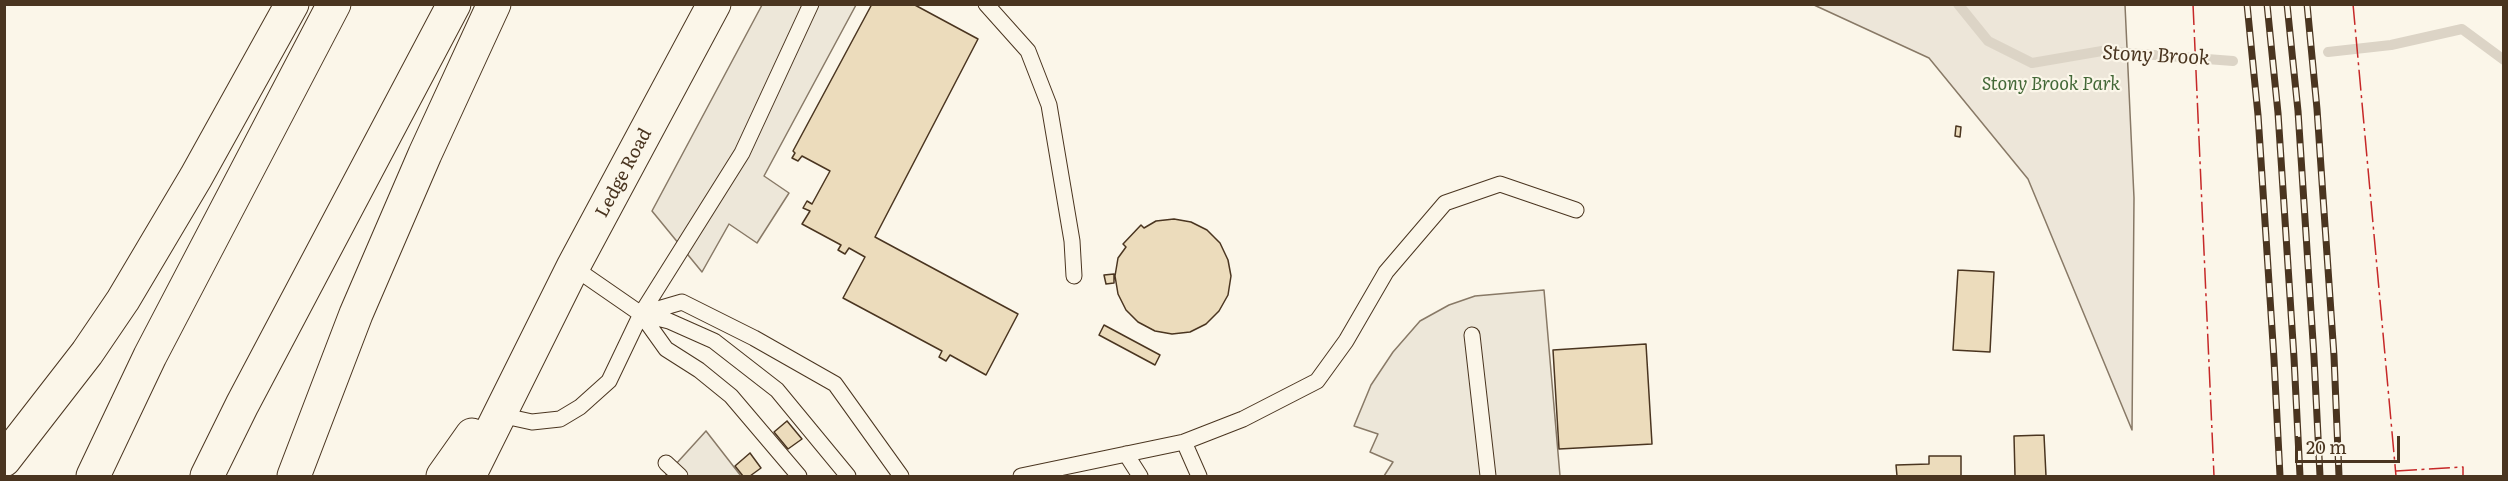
<!DOCTYPE html>
<html>
<head>
<meta charset="utf-8">
<style>
  body { margin:0 }
  #map { position:relative; width:2508px; height:481px; overflow:hidden; background:#fbf6e9; font-family:Literata,serif }
  canvas { display:block }
  .frame { position:absolute; inset:0; border:6px solid #4a3520; pointer-events:none }
  .scale { position:absolute; left:2295px; top:436px; width:105px; height:27px; box-sizing:border-box; border:3px solid #4a3520; border-top:0; padding-left:8px; font-size:18px; line-height:21px; white-space:nowrap; color:#4a3520; -webkit-text-stroke:4px #fbf6e9; paint-order:stroke }
</style>
</head>
<body>
<div id="map">
<canvas width="2508" height="481"></canvas>
<div class="frame"></div>
<div class="scale">20 m</div>
</div>
<script>
const g = document.querySelector('canvas').getContext('2d');
g.lineJoin = 'round';
function paint(path, color) { g.fillStyle = color; g.fill(path, 'evenodd'); }
const shape = rows => new Path2D(rows.map(r => 'M' + r).join(''));
function trace(path, color, width, dash) { g.strokeStyle = color; g.lineWidth = width; g.lineCap = dash ? 'butt' : 'round'; g.setLineDash(dash || []); g.stroke(path); }
function label(font, color, halo, rows, align = 'center') {
  g.font = font + ' Literata,serif'; g.lineWidth = 4.5; g.setLineDash([]); g.textBaseline = 'middle'; g.strokeStyle = halo; g.fillStyle = color; for (const [text, x, y, turn = 0] of rows) {
    g.save(); g.translate(x, y); g.rotate((+turn || 0) * Math.PI / 180); g.textAlign = isNaN(turn) ? turn : align; if (halo) g.strokeText(text, 0, 0); g.fillText(text, 0, 0); g.restore();
  }
}
const green = shape([
  [1814,5,2125,5,2134,198,2132,430,2028,179,1929,58,1814,5]
]);
paint(green, '#ede6d9');
trace(green, '#887966', 1.5);
const parking = shape([
  [762,5,856,5,764,176,789,193,757,243,729,224,702,272,652,211,762,5],
  [1544,290,1560,476,1384,476,1393,462,1370,452,1378,434,1354,426,1371,385,1393,352,1420,321,1449,305,1475,296,1544,290],
  [706,431,741,476,665,476,706,431]
]);
paint(parking, '#ede7d9');
trace(parking, '#887966', 1.5);
trace(shape([
  [1958,4,1988,41,2032,63,2102,51,2233,61],
  [2328,52,2391,45,2462,29,2504,60]
]), '#dcd4c6', 10);
const building = shape([
  [872,4,913,4,978,39,875,237,1018,314,986,375,950,355,946,361,939,357,942,351,843,298,865,257,849,248,845,254,838,250,841,245,802,224,810,211,803,208,807,201,812,204,830,171,802,156,798,161,792,158,795,153,793,151,872,4],
  [1956,126,1961,127,1960,137,1955,136,1956,126],
  [1174,219,1191,222,1207,230,1220,243,1228,260,1231,276,1228,295,1219,311,1206,324,1190,332,1172,334,1155,331,1138,322,1126,310,1118,294,1115,276,1118,258,1126,247,1123,244,1141,225,1144,228,1156,221,1174,219],
  [1958,270,1994,272,1990,352,1953,350,1958,270],
  [1114,274,1114,283,1106,284,1104,275,1114,274],
  [1104,325,1160,355,1155,365,1099,335,1104,325],
  [1646,344,1652,444,1559,449,1553,350,1646,344],
  [787,421,802,439,788,449,774,432,787,421],
  [2044,435,2046,476,2015,476,2014,436,2044,435],
  [750,453,761,468,750,476,743,476,735,466,750,453],
  [1929,456,1961,456,1961,476,1897,476,1896,465,1929,464,1929,456]
]);
paint(building, '#ecdcbc');
trace(building, '#4a3520', 1.5);
const service = shape([
  [986,4,1028,51,1049,105,1072,241,1074,276],
  [573,267,641,314,666,349,699,370,731,396,799,476],
  [641,314,682,302,754,338,835,384,901,476],
  [641,314,669,321,714,341,777,390,848,476],
  [1472,335,1488,476],
  [500,415,532,422,560,419,580,407,609,381,641,314,742,153,811,4],
  [1184,442,1199,476],
  [1126,454,1140,476],
  [666,463,680,476],
  [1021,476,1184,442,1243,419,1317,381,1346,341,1386,272,1445,203,1500,184,1576,210]
]);
const secondary = shape([
  [443,476,472,435],
  [469,476,573,267,714,4]
]);
const motorway = shape([
  [4,460,87,353,123,300,196,177,292,4],
  [93,476,150,356,334,4],
  [207,476,242,405,454,4],
  [294,476,356,314,425,154,494,4]
]);
trace(service, '#4a3520', 17);
trace(secondary, '#4a3520', 35);
trace(motorway, '#4a3520', 35);
trace(service, '#fbf6e9', 15);
trace(secondary, '#fbf6e9', 33);
trace(motorway, '#fbf6e9', 33);
const rail = shape([
  [2247,4,2258,115,2274,359,2280,476],
  [2267,4,2278,113,2294,358,2300,476],
  [2287,4,2298,111,2314,357,2320,476],
  [2307,4,2317,109,2334,356,2339,476]
]);
trace(rail, '#4a3520', 7);
trace(rail, '#fbf6e9', 4.5, [14]);
trace(shape([
  [2193,4,2214,476],
  [2353,4,2396,476],
  [2396,471,2463,467,2463,476]
]), '#c62828', 1.5, [21, 4.5, 3, 4.5]);
label('italic 18px', '#436837', '#fbf6e9', [
  ["Stony Brook Park",2051,85]
]);
label('18px', '#4a3520', '#fbf6e9', [
  ["Ledge Road",624,173,-62]
]);
label('italic 20px', '#4a3520', '#fbf6e9', [
  ["Stony Brook",2156,56,3]
]);
</script>
</body>
</html>
